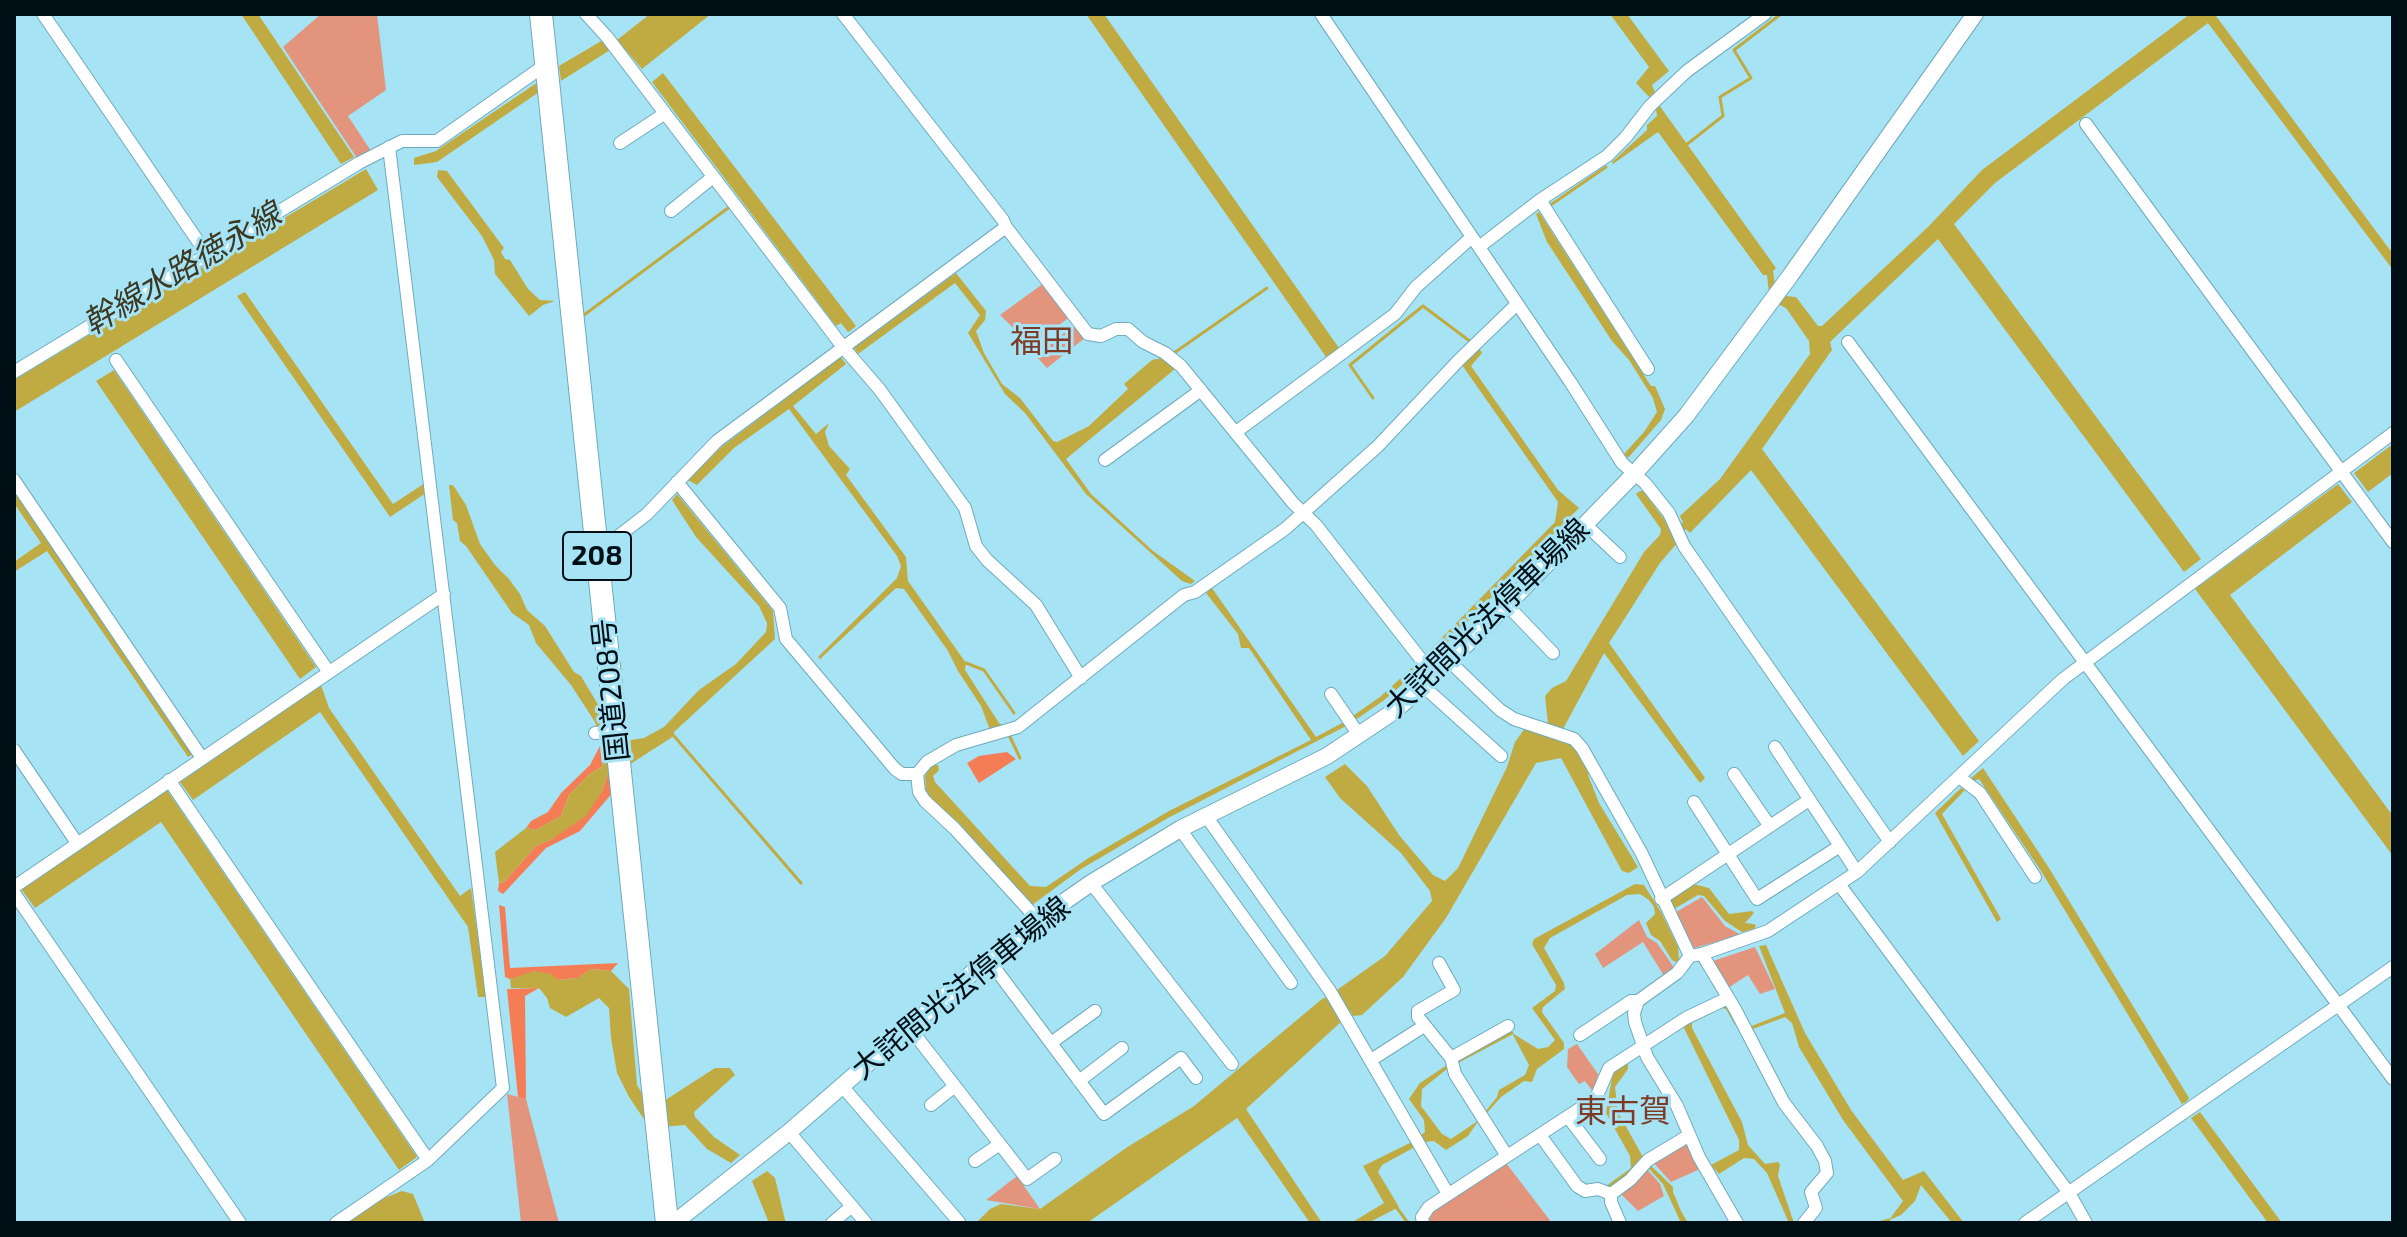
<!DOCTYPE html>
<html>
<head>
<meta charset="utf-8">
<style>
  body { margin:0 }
  #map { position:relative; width:2407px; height:1237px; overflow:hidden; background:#a6e3f5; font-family:"Exo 2",sans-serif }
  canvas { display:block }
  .frame { position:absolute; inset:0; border:16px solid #000f15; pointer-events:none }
</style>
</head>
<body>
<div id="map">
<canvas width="2407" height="1237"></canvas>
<div class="frame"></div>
</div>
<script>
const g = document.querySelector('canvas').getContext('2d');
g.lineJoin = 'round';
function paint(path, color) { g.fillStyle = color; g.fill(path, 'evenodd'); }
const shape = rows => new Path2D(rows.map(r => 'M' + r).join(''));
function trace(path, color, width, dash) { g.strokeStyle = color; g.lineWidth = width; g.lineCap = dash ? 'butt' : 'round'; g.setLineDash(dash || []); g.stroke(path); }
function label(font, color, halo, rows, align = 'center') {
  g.font = font + ' "Exo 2","Noto Sans JP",sans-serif'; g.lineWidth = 6; g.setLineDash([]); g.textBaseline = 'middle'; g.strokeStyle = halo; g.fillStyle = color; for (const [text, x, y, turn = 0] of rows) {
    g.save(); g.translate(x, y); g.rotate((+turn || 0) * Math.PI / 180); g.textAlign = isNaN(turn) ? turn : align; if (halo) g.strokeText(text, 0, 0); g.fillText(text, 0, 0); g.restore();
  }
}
paint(shape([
  [321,14,377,14,386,90,348,116,371,151,357,158,283,47],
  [1044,283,1070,317,1031,345,1000,315],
  [1076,324,1086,337,1047,368,1035,355],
  [1702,897,1725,926,1741,935,1694,948,1676,912],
  [1639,920,1647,937,1657,943,1675,969,1666,979,1643,942,1603,968,1595,954],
  [1755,947,1775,989,1760,994,1748,975,1728,988,1713,961],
  [1577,1044,1598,1074,1594,1093,1585,1081,1579,1084,1567,1067,1568,1049],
  [507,1094,526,1099,559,1223,521,1223],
  [1686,1142,1700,1169,1671,1182,1652,1161],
  [1506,1163,1552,1223,1428,1223,1435,1207],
  [1646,1168,1660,1184,1664,1196,1638,1211,1621,1194],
  [1017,1176,1040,1209,986,1200]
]), '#e2957c');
paint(shape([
  [602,742,605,750,602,767,591,773,569,795,561,816,536,830,526,828,531,821,548,812,561,793,590,765],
  [1007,752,1016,759,979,783,967,763,979,756],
  [612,771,614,791,580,831,546,848,503,894,498,891,499,883,504,882,536,846,552,839,601,793,608,774],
  [499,905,505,907,510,968,618,963,611,971,591,969,578,978,558,980,534,971,524,976,510,979,505,977],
  [539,988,525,996,526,1099,518,1097,507,989]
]), '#f57d56');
paint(shape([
  [241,14,258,14,354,157,341,164],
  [650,14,711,14,642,69,617,40],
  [1086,14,1104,14,1339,348,1326,357],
  [1610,14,1627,14,1669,71,1652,85,1655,92,1649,97,1636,83,1649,67],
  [2190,14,2217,14,2216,16,2393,254,2393,270,2208,23,1995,183,1954,224,2201,559,2184,572,1938,239,1830,342,1832,350,1762,449,1979,741,1963,756,1751,470,1690,533,1686,529,1683,532,1680,526,1683,522,1680,516,1720,479,1810,354,1809,341,1786,308,1778,304,1785,296,1796,297,1818,326,1822,326,1928,227,1982,170],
  [603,40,610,50,561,81,559,66],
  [663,73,856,326,850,331,848,332,841,323,836,326,652,82],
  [538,82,539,92,437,162,414,165,414,158,436,151],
  [1659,105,1776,268,1773,271,1775,285,1769,293,1767,275,1763,275,1658,132,1613,164,1612,162,1647,130,1647,125,1657,116,1656,109],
  [366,169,378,190,14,412,14,380],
  [438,170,447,171,504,248,501,252,505,259,510,260,528,289,540,300,555,301,543,305,529,316,495,274,494,260,482,236,437,177],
  [1539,212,1651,386,1655,386,1665,409,1661,420,1628,458,1624,454,1644,432,1657,412,1653,398,1629,360,1612,341,1547,242,1536,214],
  [956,273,986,311,985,320,976,331,984,353,1002,384,1020,398,1053,441,1057,442,1089,426,1128,389,1124,384,1152,360,1161,358,1175,369,1066,459,1091,494,1153,551,1195,581,1191,584,1182,581,1086,494,1025,413,1005,394,968,333,980,315,955,283,858,354,854,348],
  [245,292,393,504,425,483,426,493,390,517,237,296],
  [1478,346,1482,353,1471,366,1558,490,1579,508,1430,660,1425,655,1555,522,1558,502,1462,365],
  [841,357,846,364,793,406,816,434,829,423,825,432,829,446,850,469,846,475,906,557,908,581,966,663,965,670,999,723,1005,727,990,730,981,706,958,671,948,651,904,589,896,588,820,659,818,657,897,578,901,566,897,556,789,409,734,448,697,485,688,480,720,448],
  [114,370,316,667,300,679,96,381],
  [2393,444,2393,473,2368,492,2354,473],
  [2338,484,2352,502,2230,595,2393,816,2393,856,2195,589],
  [449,485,453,485,466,505,480,544,495,565,509,579,520,594,527,610,545,626,574,672,581,676,603,713,606,740,611,743,644,738,664,727,699,690,736,664,766,632,767,623,759,606,696,537,672,500,677,494,773,611,775,639,674,732,674,736,632,763,608,774,601,793,586,816,552,839,536,846,504,882,499,883,495,852,526,828,536,830,561,816,569,795,591,773,602,767,605,750,595,722,571,685,536,643,529,625,512,613,466,546,460,541,457,523,453,520],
  [14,491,193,754,188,757,47,551,14,572,14,562,41,543,14,503],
  [1640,491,1643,491,1667,523,1678,542,1660,563,1609,643,1705,778,1700,783,1604,653,1563,729,1564,740,1575,748,1590,772,1588,775,1599,803,1638,867,1629,873,1622,871,1561,758,1536,763,1446,918,1403,977,1362,1015,1353,1016,1349,1010,1340,1015,1342,1021,1246,1109,1322,1223,1310,1223,1237,1118,1087,1223,976,1223,990,1209,1001,1204,1040,1209,1126,1148,1194,1106,1322,999,1328,996,1341,998,1337,990,1385,956,1432,901,1430,891,1401,853,1340,798,1325,777,1345,764,1367,786,1399,835,1433,875,1445,881,1458,868,1507,767,1515,742,1525,728,1544,733,1548,724,1545,696,1552,688,1566,681,1644,552,1660,535,1661,529,1636,494],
  [1212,588,1316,737,1344,722,1380,697,1415,665,1419,670,1383,701,1348,725,1168,818,1081,869,1032,905,958,822,934,802,926,790,925,776,931,765,938,765,939,770,933,776,935,782,1030,886,1046,887,1087,859,1169,811,1311,740,1249,648,1241,648,1238,634,1206,593],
  [321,685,329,708,460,896,471,888,486,997,478,997,468,927,320,712,193,800,180,782],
  [1983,768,2049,868,2189,1098,2186,1102,2182,1104,2041,871,1979,779,1972,782,1970,779],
  [1961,788,1965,790,1942,814,2001,919,1997,922,1935,813],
  [167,790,417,1157,399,1170,161,822,35,908,21,889],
  [1635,884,1644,885,1661,912,1678,947,1679,960,1676,962,1672,960,1660,941,1651,935,1646,923,1655,914,1654,907,1649,900,1640,894,1627,895,1550,938,1544,948,1564,983,1565,989,1543,1007,1542,1012,1564,1043,1564,1049,1537,1069,1532,1082,1524,1081,1501,1097,1486,1114,1485,1112,1497,1097,1499,1090,1525,1075,1529,1065,1512,1033,1538,1049,1548,1047,1555,1040,1532,1008,1555,991,1556,985,1532,944,1534,939],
  [1693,884,1709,888,1729,914,1752,911,1754,913,1745,923,1754,924,1756,926,1754,929,1742,932,1725,921,1704,896,1698,895,1674,909,1668,900],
  [1766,945,1805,1033,1851,1110,1903,1180,1924,1171,1964,1223,1952,1223,1921,1185,1915,1201,1901,1215,1889,1220,1903,1201,1843,1120,1799,1047,1792,1023,1785,1017,1750,1030,1749,1027,1785,1013,1759,946],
  [590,969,611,971,629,989,637,1085,647,1102,667,1099,715,1068,730,1068,735,1075,694,1112,695,1117,714,1137,740,1155,731,1163,707,1149,685,1125,650,1128,629,1097,617,1073,611,1038,609,1008,599,998,566,1017,550,1008,547,998,539,988,511,988,510,979,534,971,551,974,558,980,578,978],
  [1723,1004,1729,1006,1738,1025,1735,1025,1726,1009,1722,1008,1692,1023,1692,1028,1742,1122,1748,1145,1765,1164,1778,1162,1780,1164,1778,1176,1794,1223,1789,1223,1767,1173,1754,1159,1744,1158,1719,1174,1711,1165,1739,1150,1739,1140,1684,1028,1686,1024],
  [1628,1060,1628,1069,1615,1087,1618,1112,1644,1159,1673,1187,1673,1192,1681,1211,1688,1223,1681,1223,1663,1184,1642,1161,1631,1173,1610,1187,1606,1186,1631,1168,1630,1156,1606,1113,1613,1072],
  [1447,1065,1447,1069,1422,1089,1421,1106,1442,1134,1451,1139,1479,1120,1468,1136,1446,1150,1434,1141,1424,1142,1382,1165,1378,1172,1399,1207,1368,1223,1351,1223,1384,1203,1363,1166,1412,1142,1425,1132,1424,1120,1409,1099,1420,1083],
  [2200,1112,2282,1223,2268,1223,2191,1118],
  [767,1171,775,1178,785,1220,789,1223,769,1223,752,1181],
  [402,1191,413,1194,425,1223,347,1223,382,1199]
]), '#c0ab42');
trace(shape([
  [1686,145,1723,116,1720,97,1751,78,1734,50,1781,14],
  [1552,204,1606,167],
  [584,315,728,208],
  [1174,353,1267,288],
  [1373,398,1350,365,1423,306,1471,342],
  [966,663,984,670,1014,713],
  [674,736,801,883],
  [1010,737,1020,758],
  [1457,1062,1512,1033],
  [1397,1208,1408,1223],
  [1878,1223,1889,1220]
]), '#c0ab42', 3);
const street = shape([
  [43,14,208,256],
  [586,14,607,37,843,347,880,390,965,508,976,546,987,560,1036,605,1081,678],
  [843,14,1003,220,1006,227,1088,334,1101,336,1116,329,1128,329,1143,342,1165,353,1181,366,1293,503,1316,525,1434,676],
  [1321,14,1571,383,1622,463,1645,483,1669,513,1684,546,1890,842],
  [2086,124,2393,542],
  [620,143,664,114],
  [1540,200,1648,369],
  [671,211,713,177],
  [1479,247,1540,200,1607,156,1626,137,1650,106,1687,71,1765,14],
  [1848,342,2393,1079],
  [116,360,328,671],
  [14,372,359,163,402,141,437,141,548,63],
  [1236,432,1395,314,1416,287,1472,237],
  [1105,460,1201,390],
  [14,480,202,758],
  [677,482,780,608,786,639,895,769,902,774,917,774],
  [1585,524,1620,557],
  [595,541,616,538,647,514,717,441,1006,227],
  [1507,605,1553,653],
  [1449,661,1500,710,1514,719,1574,739,1582,748,1642,854,1690,956],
  [1423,686,1501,756],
  [1331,694,1359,735],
  [595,733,616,731],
  [1775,747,1857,872],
  [14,750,77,843],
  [1734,774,1769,825],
  [1959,777,1980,793,2035,877],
  [169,780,428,1160],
  [1694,802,1757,899,1840,846],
  [1206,816,1330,991,1448,1194],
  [1180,829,1291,983],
  [1091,883,1232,1064],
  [1839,884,2069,1193,2086,1223],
  [14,887,444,594],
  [14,893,240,1223],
  [1661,899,1809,800],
  [1038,920,955,829,925,801,919,792,917,774,927,762,956,745,1018,727,1184,595,1195,592,1285,529,1378,446,1459,360,1517,304],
  [1702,954,1735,1009,1784,1103,1817,1146,1825,1161,1827,1173,1811,1192,1816,1208,1804,1223],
  [988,959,1104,1114,1181,1058,1196,1078],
  [1439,963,1454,990,1418,1011,1418,1017,1451,1058,1455,1074,1507,1156],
  [909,1027,1027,1179,1055,1159],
  [1580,1035,1631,1001,1638,1001],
  [1051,1043,1095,1011],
  [1451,1058,1508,1026],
  [1371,1060,1424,1026],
  [1079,1081,1122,1048],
  [842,1086,959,1222],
  [931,1105,955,1086],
  [1568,1117,1600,1159],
  [789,1132,866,1223],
  [1540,1135,1577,1186,1585,1191,1598,1189,1611,1194,1611,1202,1620,1223],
  [975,1161,1000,1144],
  [1611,1194,1630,1180,1648,1160,1688,1136],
  [336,1223,428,1160,503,1088,389,147],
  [832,1223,852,1206],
  [1423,1223,1422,1217,1429,1207,1596,1098,1609,1068,1686,1018,1728,998],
  [1737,1223,1699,1157,1677,1106,1647,1057,1635,1022,1634,1013,1638,1001,1677,973,1690,956,1702,954,1768,931,1857,872,2063,679,2393,433],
  [2025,1223,2393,967]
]);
const secondary = shape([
  [674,1223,789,1132,988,959,1038,920,1091,883,1180,829,1327,756,1393,712,1423,686,1507,605,1635,473,1686,416,1790,276,1975,14]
]);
const highway = shape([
  [541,14,667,1223]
]);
trace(street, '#6eaabb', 14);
trace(secondary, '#6eaabb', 18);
trace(highway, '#6eaabb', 24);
trace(street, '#fff', 12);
trace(secondary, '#fff', 16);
trace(highway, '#fff', 22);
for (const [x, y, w] of [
  [597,556,68]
]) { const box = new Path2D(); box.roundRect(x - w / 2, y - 24, w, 48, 6); g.fillStyle = '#a6e3f5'; g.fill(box); trace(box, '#000f15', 2); }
label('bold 28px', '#000f15', null, [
  ["208",597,556]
]);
label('30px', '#000f15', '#a6e3f5', [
  ["大詫間光法停車場線",1487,618,-44],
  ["国道208号",611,690,-96],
  ["大詫間光法停車場線",961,988,-39]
]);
label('italic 32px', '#3d3821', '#a6e3f5', [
  ["幹線水路徳永線",182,269,-31]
]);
label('32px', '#7e3a25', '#a6e3f5', [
  ["福田",1042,341],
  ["東古賀",1623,1111]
]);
</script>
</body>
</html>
